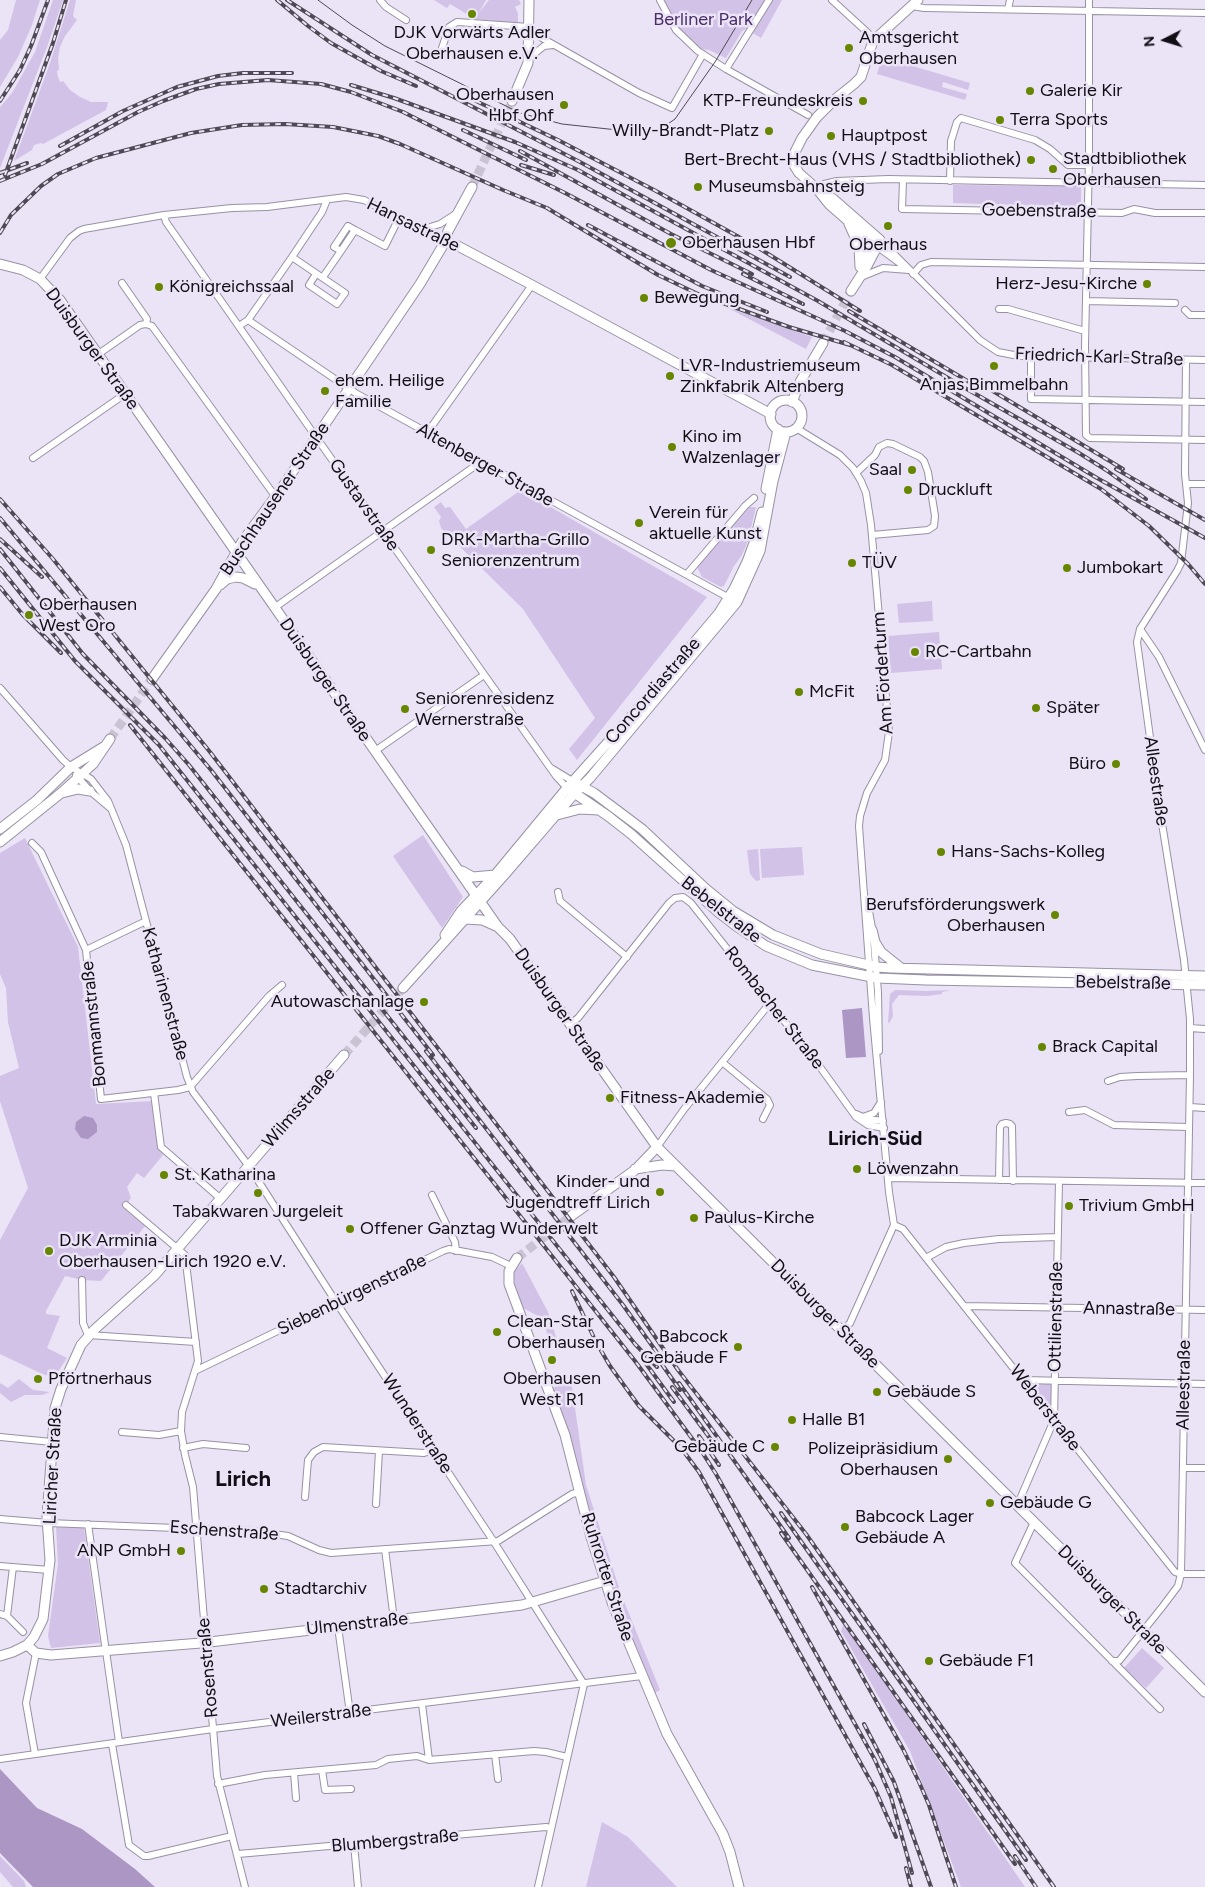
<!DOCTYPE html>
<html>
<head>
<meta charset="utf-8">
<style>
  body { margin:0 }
  #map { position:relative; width:1205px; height:1887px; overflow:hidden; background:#ebe3f6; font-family:Figtree,sans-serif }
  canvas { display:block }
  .north { position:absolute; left:1140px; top:15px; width:50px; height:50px; -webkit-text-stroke:4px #ebe3f6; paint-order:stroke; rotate:265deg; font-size:14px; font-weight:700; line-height:20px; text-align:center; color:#110e15 }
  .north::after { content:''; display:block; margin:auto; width:18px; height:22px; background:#110e15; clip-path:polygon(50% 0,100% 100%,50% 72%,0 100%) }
</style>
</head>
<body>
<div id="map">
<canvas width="1205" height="1887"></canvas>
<div class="north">N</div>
</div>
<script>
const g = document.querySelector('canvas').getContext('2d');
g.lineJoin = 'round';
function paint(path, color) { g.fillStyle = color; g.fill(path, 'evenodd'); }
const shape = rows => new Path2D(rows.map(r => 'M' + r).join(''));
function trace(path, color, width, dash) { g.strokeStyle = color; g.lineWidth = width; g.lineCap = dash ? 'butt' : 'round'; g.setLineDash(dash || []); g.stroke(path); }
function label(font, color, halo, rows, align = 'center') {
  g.font = font + ' Figtree,sans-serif'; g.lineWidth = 5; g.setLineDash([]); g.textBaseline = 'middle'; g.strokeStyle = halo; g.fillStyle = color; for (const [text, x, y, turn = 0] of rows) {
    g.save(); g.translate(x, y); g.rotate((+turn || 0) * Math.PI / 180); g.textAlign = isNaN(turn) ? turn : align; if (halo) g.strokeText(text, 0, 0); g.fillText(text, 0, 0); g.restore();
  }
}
paint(shape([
  [16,0,40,0,32,25,18,57,0,87,0,40,8,30],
  [53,0,63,0,47,47,0,168,0,107,12,93,35,52],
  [70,0,76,0,73,16,77,20,65,36,60,47,58,58,59,70,57,71,58,77,60,82,63,81,70,90,80,97,91,102,108,102,106,110,43,144,41,143,34,145,32,150,14,161,49,66],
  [434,0,486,0,478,14,489,0,519,0,521,4,515,7,518,13,518,23,475,19,450,4,447,8],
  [664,0,782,0,761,38,746,29,742,31,726,58,709,50,701,49,679,31],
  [882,57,970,83,968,90,943,82,942,87,967,94,965,100,877,74],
  [953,185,1081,186,1081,207,953,203],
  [726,307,806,335,812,337,806,349],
  [521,490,707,597,577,760,569,749,595,718,523,609,441,528,439,521,441,517,434,507,441,502,445,508,450,507,466,529],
  [747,507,756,507,748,541,742,555,734,566,724,586,721,587,702,577,697,567],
  [932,601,933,621,899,623,897,604],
  [939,632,942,669,891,673,888,636],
  [423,835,463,897,442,928,393,856],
  [25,838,78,947,96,1104,153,1101,158,1147,163,1155,144,1178,137,1173,127,1187,131,1198,126,1205,127,1211,145,1226,101,1281,82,1280,65,1276,46,1311,46,1314,60,1316,47,1348,67,1358,54,1378,38,1372,0,1354,0,1240,28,1188,0,1101,0,1076,19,1068,8,1022,6,988,0,974,0,853],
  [802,847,804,875,762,878,760,849],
  [758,849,760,880,756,881,750,874,747,850],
  [895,990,926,991,951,990,942,992,942,994,927,996,899,995,892,1004,893,1016,890,1022,888,1023,890,994],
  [522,1263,548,1312,558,1343,551,1345,542,1318,523,1308,512,1275],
  [19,1379,33,1390,50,1392,42,1395,25,1395,11,1402,0,1393,0,1383,8,1388],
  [571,1380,586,1485,621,1594,660,1690,653,1694,608,1579,553,1388],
  [1023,1380,1055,1381,1054,1420],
  [56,1527,84,1528,100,1643,51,1648,48,1636,58,1564],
  [844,1623,1025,1887,961,1887,910,1751,841,1631],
  [1142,1648,1164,1668,1146,1688,1124,1668],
  [602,1822,628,1837,677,1887,586,1887],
  [0,1856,24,1881,26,1887,13,1887,0,1872]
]), '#d2c2e8');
paint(shape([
  [862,1008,866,1057,846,1058,842,1010],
  [84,1116,93,1118,97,1125,97,1132,88,1139,81,1138,75,1129,76,1122],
  [0,1769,37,1808,82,1829,135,1869,155,1887,33,1887,0,1853]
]), '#ab96c4');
trace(shape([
  [472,187,512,101],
  [823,343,851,291],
  [110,739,152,679],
  [344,1055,403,988],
  [517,1258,571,1216]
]), '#cac3d4', 9, [9, 4.5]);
const street = shape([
  [380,0,386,7,406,20],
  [660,0,676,30,698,51,726,69,808,115],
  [832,0,868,33,873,41],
  [1089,0,1089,157,1085,346,1086,435,1090,438,1205,440],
  [912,6,924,8,1205,13],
  [1008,9,1010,0],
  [441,51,449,27,457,22,529,27,542,38,639,93,672,108,703,54],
  [528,59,544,46,553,45],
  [726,69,769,0],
  [903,180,902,209,1122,213,1134,209,1155,213,1205,213],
  [950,181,951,141,957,122,961,118,1035,140,1050,149,1068,165,1089,165],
  [817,189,824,184,837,181,888,179,1205,185],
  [164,215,166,222,316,437,556,776,567,788],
  [355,230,385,246,399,218],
  [420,230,440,224,457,213],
  [880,240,980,340,998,352,1019,356,1205,360],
  [878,247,905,267],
  [292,257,345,293,337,304,309,285,316,274],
  [913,274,921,265,931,262,1205,267],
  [323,277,341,251,334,247,348,226,355,230,341,251],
  [861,277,883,268,909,270],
  [40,279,70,238,79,231,84,229,164,215,232,208,267,207,346,197,364,200,445,242],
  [122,283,147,319,146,324],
  [1086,301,1175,303],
  [999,309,1008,309,1085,331],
  [1185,310,1190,315,1205,315],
  [248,320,357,394,731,599],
  [239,326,248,320,292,257,322,212,327,200],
  [97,355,140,325,146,324,152,326,275,496],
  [1031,356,1031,399,1205,402],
  [796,428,840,455,853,468,861,481,866,493,871,525,889,732,885,760,867,793,860,816,859,826,873,1018,889,1192,894,1225,850,1323,843,1331],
  [427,433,532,285],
  [33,458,125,394],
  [856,473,875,455,879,447,887,443,893,444,920,457,924,461,928,472,935,516,934,526,928,530,872,535],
  [1187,484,1205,484],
  [687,574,745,506,754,498],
  [274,608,475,466,479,462],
  [1140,629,1159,657,1205,750],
  [0,688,63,760,71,767,91,779,108,801,126,845,187,1077,193,1092,248,1165,336,1302,494,1542,584,1684,538,1887],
  [375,751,484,675],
  [551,768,574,782],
  [76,775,90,791,110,808],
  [32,843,41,852,86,950,101,1099,178,1090,190,1087,269,996,282,985],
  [558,892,560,901,627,957],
  [868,906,873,933],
  [874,943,878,992,879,1051],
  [86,950,146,921],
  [569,1025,578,1018,669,903,675,898,683,897,691,903,815,1060,856,1117,868,1125,884,1128],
  [1190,1028,1205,1029],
  [722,1062,767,1099,770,1105,763,1119],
  [1108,1081,1120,1077,1137,1076,1190,1075],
  [154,1093,161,1147,221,1199],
  [1190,1107,1205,1108],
  [1069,1112,1085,1110,1114,1125,1189,1127],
  [856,1114,867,1119,883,1121],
  [863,1117,874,1113,881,1102],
  [657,1147,685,1108,770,1003],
  [888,1178,1205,1183],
  [999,1180,1000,1127,1002,1124,1006,1123,1010,1124,1012,1126,1013,1181],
  [432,1195,455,1242,456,1251],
  [126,1205,185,1255,198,1361,182,1412,181,1431,185,1455,193,1487,217,1776,245,1887],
  [894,1225,903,1229,1175,1572,1181,1574,1205,1574],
  [926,1258,946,1247,964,1243,999,1239,1057,1237],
  [82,1280,83,1323,88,1335,196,1342],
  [964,1306,1205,1310],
  [197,1370,443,1251,449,1249,492,1257,511,1266],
  [1023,1380,1205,1384],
  [122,1432,159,1435,181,1431],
  [0,1437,52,1442],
  [183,1448,203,1444,246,1448],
  [1183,1468,1205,1468],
  [305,1497,308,1460,314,1452,323,1447,424,1453,434,1450],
  [376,1504,379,1451],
  [1017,1506,1054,1420,1059,1181],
  [0,1519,48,1523,253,1531,288,1536,319,1550,331,1553,498,1541,572,1494,580,1492],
  [1034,1522,1015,1563,1160,1709],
  [88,1524,105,1645],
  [385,1549,394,1620],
  [0,1566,49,1570],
  [0,1614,7,1616,23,1632],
  [7,1616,13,1567],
  [338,1627,350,1713],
  [106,1651,119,1742],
  [1112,1661,1119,1661,1163,1606,1178,1586,1181,1574,1190,1075,1190,1019,1184,960,1160,811,1137,642,1140,629,1177,571,1181,563,1188,503,1185,474,1186,360],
  [422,1704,429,1760],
  [112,1744,129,1845,144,1856,148,1856,232,1836],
  [35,1754,26,1703,36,1653],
  [495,1754,498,1779],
  [0,1759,213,1729,642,1676],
  [322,1770,325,1790,351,1789],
  [294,1773,296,1798],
  [218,1784,265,1775,376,1765,388,1759,417,1756,429,1760,534,1751,546,1752,567,1757],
  [354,1844,358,1887],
  [238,1854,546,1827,551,1828]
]);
const secondary = shape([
  [512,101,528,63,529,0],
  [822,192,832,198,880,240],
  [849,224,859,246,860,267],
  [445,242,456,245,532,285,771,414],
  [878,247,829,204,817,189,799,173,794,165,793,156,802,138,817,117,834,100,854,84,861,77,873,41,918,0],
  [0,264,23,270,40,279,60,300,498,927,510,939,657,1147,1205,1692],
  [862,264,868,250,879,241],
  [851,291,867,266,879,243],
  '770 416a16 16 0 1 1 32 0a16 16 0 1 1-32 0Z',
  [792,402,800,382,823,343],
  [766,489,778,429],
  [220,585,227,579,236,577,243,578,255,584],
  [152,679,216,589,242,542,281,489,420,284,445,242,448,231,472,187],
  [574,782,594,793,642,829,706,889,733,911,773,935,821,954,877,967,890,968,1205,976],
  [567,788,608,816,631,834,718,912,736,926,766,946,812,965,877,978,926,980,1205,985],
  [62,793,78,789,90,791],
  [557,815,580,809,598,810],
  [0,829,37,800,71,767,105,746],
  [0,842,61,793,93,764,110,739],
  [462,871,473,877,495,875],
  [465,919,482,920,498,927],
  [872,930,875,942,881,952,901,968],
  [445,935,461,911,495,875,567,788,645,701,719,613,734,589,747,562,754,543,762,512],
  [403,988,506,873,574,794,590,778,737,602,760,551,773,481,786,432],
  [635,1169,662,1165,676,1166],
  [571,1216,635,1170,657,1147],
  [517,1258,509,1271,509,1284,565,1435,591,1537,613,1605,667,1734,723,1834,730,1852,739,1887],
  [27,1645,36,1653,51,1655,201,1643,522,1605,605,1581],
  [0,1656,13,1652,27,1645,34,1637,43,1619,50,1560,47,1517,55,1408,61,1389,81,1345,95,1329,154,1276,344,1055]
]);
trace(street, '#9891a3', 8);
trace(secondary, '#9891a3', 11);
trace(street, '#fff', 6);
trace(secondary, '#fff', 9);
trace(shape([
  [318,0,352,25,385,46,520,113,562,124,636,132,650,131,665,126,675,119,715,62,752,0]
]), '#4e4954', 1);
const rail = shape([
  [277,0,308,26,331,43,381,71,416,86],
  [287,0,372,55,580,162,790,277],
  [351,85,394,98,515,142,578,170,818,301,965,388,1079,453,1106,470,1146,499],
  [0,101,20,70,31,46,48,0],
  [476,101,558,140,656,191,757,247,860,311],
  [463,130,526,160],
  [60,146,123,111,177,87,218,76,243,73,292,73],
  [520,151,671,234,752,274],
  [521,165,554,175],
  [0,173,27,163],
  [5,175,53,43,66,0],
  [0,181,42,164,138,112,163,101,196,89,219,84,268,80,321,84,351,92,403,112,567,194,711,270,845,331,895,357,1097,478,1205,538],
  [588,225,702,286,767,312],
  [0,233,11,215,41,186,58,174,96,158,191,133,242,125,285,124,333,127,378,136,400,144,503,190,547,208,658,275,698,294,789,327,850,345],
  [743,274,803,304],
  [849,311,976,386],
  [844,342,892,365,1101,489,1149,526,1188,564,1205,584],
  [971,378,1123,469],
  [1116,469,1205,520],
  [0,499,53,559,210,752,614,1277,678,1370,806,1534,1054,1887],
  [0,518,211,770,433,1055],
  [0,539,42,577],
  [0,549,83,654,165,738,189,765,476,1128],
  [0,568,75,661,159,745,635,1344,657,1367],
  [0,587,23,615,61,653],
  [130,725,548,1251,635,1361,702,1452,716,1474,875,1760,891,1797,912,1873],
  [426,1051,623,1305,663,1361],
  [572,1291,596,1342,610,1366,639,1406,681,1448,699,1472,875,1789,896,1837],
  [656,1356,680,1390],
  [644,1361,674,1402],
  [679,1383,789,1538],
  [672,1387,712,1441],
  [699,1436,719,1465],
  [781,1513,1026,1860],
  [781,1533,1015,1864],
  [812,1587,903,1749,919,1782,929,1805,956,1887],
  [864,1724,894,1782,931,1887],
  [1015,1856,1036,1887],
  [906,1868,911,1887]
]);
trace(rail, '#4e4954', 4);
trace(rail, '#ebe3f6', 2, [5.5]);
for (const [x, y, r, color] of [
  [472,14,5,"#668600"],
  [849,48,5,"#668600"],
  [1030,91,5,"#668600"],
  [863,101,5,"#668600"],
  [564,105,5,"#668600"],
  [1000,120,5,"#668600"],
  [769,131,5,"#668600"],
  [831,136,5,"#668600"],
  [1031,160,5,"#668600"],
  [1053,169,5,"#668600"],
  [698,187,5,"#668600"],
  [888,226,5,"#668600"],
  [671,243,6,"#668600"],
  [1147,284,5,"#668600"],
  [159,287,5,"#668600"],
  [644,298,5,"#668600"],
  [994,366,5,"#668600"],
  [670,376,5,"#668600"],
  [325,391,5,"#668600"],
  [672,447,5,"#668600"],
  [912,470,5,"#668600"],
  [908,490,5,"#668600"],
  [639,523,5,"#668600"],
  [431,550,5,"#668600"],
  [852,563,5,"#668600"],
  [1067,568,5,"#668600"],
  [29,615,5,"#668600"],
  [915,652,5,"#668600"],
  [799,692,5,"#668600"],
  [1036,708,5,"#668600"],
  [405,709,5,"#668600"],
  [1116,764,5,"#668600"],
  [941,852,5,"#668600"],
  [1055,915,5,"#668600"],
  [424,1002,5,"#668600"],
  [1042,1047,5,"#668600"],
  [610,1098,5,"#668600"],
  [857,1169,5,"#668600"],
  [164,1175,5,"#668600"],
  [660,1192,5,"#668600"],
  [258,1193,5,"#668600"],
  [1069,1206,5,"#668600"],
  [694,1218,5,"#668600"],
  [350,1229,5,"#668600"],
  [49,1251,5,"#668600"],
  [497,1332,5,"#668600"],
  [738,1347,5,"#668600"],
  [552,1360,5,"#668600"],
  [38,1379,5,"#668600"],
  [877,1392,5,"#668600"],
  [792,1420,5,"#668600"],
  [775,1447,5,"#668600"],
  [948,1459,5,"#668600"],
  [990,1503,5,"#668600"],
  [845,1527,5,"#668600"],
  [181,1551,5,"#668600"],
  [264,1589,5,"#668600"],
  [929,1661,5,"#668600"]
]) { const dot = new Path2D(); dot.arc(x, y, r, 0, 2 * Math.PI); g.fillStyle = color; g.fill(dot); trace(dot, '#ebe3f6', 2); }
label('18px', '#4a2d67', '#ebe3f6', [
  ["Berliner Park",703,20]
]);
label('18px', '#110e15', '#ebe3f6', [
  ["DJK Vorwärts Adler",472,33,"center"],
  ["Oberhausen e.V.",472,54,"center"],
  ["Amtsgericht",859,38],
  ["Oberhausen",859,59],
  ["Galerie Kir",1040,91],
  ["Oberhausen",554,95,"right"],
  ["Hbf Ohf",554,116,"right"],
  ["KTP-Freundeskreis",853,101,"right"],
  ["Terra Sports",1010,120],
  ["Willy-Brandt-Platz",759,131,"right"],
  ["Hauptpost",841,136],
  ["Stadtbibliothek",1063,159],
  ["Oberhausen",1063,180],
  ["Bert-Brecht-Haus (VHS / Stadtbibliothek)",1021,160,"right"],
  ["Museumsbahnsteig",708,187],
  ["Oberhausen Hbf",682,243],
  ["Oberhaus",888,245,"center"],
  ["Herz-Jesu-Kirche",1137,284,"right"],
  ["Königreichssaal",169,287],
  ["Bewegung",654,298],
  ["LVR-Industriemuseum",680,366],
  ["Zinkfabrik Altenberg",680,387],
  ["ehem. Heilige",335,381],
  ["Familie",335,402],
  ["Anjas Bimmelbahn",994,385,"center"],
  ["Kino im",682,437],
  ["Walzenlager",682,458],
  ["Saal",902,470,"right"],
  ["Druckluft",918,490],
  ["Verein für",649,513],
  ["aktuelle Kunst",649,534],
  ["DRK-Martha-Grillo",441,540],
  ["Seniorenzentrum",441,561],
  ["TÜV",862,563],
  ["Jumbokart",1077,568],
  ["Oberhausen",39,605],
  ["West Oro",39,626],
  ["RC-Cartbahn",925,652],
  ["McFit",809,692],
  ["Seniorenresidenz",415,699],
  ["Wernerstraße",415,720],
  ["Später",1046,708],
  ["Büro",1106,764,"right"],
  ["Hans-Sachs-Kolleg",951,852],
  ["Berufsförderungswerk",1045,905,"right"],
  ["Oberhausen",1045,926,"right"],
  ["Autowaschanlage",414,1002,"right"],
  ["Brack Capital",1052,1047],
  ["Fitness-Akademie",620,1098],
  ["Löwenzahn",867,1169],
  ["St. Katharina",174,1175],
  ["Kinder- und",650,1182,"right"],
  ["Jugendtreff Lirich",650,1203,"right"],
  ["Trivium GmbH",1079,1206],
  ["Tabakwaren Jurgeleit",258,1212,"center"],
  ["Paulus-Kirche",704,1218],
  ["Offener Ganztag Wunderwelt",360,1229],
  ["DJK Arminia",59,1241],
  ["Oberhausen-Lirich 1920 e.V.",59,1262],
  ["Clean-Star",507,1322],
  ["Oberhausen",507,1343],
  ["Babcock",728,1337,"right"],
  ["Gebäude F",728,1358,"right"],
  ["Pförtnerhaus",48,1379],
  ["Oberhausen",552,1379,"center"],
  ["West R1",552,1400,"center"],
  ["Gebäude S",887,1392],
  ["Halle B1",802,1420],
  ["Gebäude C",765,1447,"right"],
  ["Polizeipräsidium",938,1449,"right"],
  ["Oberhausen",938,1470,"right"],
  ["Gebäude G",1000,1503],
  ["Babcock Lager",855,1517],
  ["Gebäude A",855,1538],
  ["ANP GmbH",171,1551,"right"],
  ["Stadtarchiv",274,1589],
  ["Gebäude F1",939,1661]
], 'left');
label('18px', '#110e15', '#ebe3f6', [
  ["Goebenstraße",1039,211,1],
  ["Hansastraße",413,225,26],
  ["Duisburger Straße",92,349,54],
  ["Friedrich-Karl-Straße",1099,357,2],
  ["Altenberger Straße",485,465,29],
  ["Buschhausener Straße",275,499,-56],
  ["Gustavstraße",364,505,55],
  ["Am Förderturm",883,673,-94],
  ["Duisburger Straße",325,680,55],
  ["Concordiastraße",653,691,-49],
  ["Alleestraße",1156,781,82],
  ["Bebelstraße",721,910,38],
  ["Bebelstraße",1123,983,1],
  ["Katharinenstraße",165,994,75],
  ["Rombacher Straße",774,1008,52],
  ["Duisburger Straße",560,1010,55],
  ["Bonmannstraße",94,1024,-96],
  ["Wilmsstraße",299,1108,-49],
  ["Siebenbürgenstraße",352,1295,-26],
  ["Annastraße",1129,1309,1],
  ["Duisburger Straße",825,1314,45],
  ["Ottilienstraße",1056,1317,-89],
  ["Alleestraße",1184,1385,-89],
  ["Weberstraße",1045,1408,52],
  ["Wunderstraße",417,1424,57],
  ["Liricher Straße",53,1466,-87],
  ["Eschenstraße",224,1531,4],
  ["Ruhrorter Straße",607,1577,72],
  ["Duisburger Straße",1112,1600,45],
  ["Ulmenstraße",357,1624,-6],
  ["Rosenstraße",208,1668,-95],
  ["Weilerstraße",321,1716,-7],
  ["Blumbergstraße",395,1841,-5]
]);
label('bold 20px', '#110e15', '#ebe3f6', [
  ["Lirich-Süd",875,1139]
]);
label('bold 22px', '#110e15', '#ebe3f6', [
  ["Lirich",243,1480]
]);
</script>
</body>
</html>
